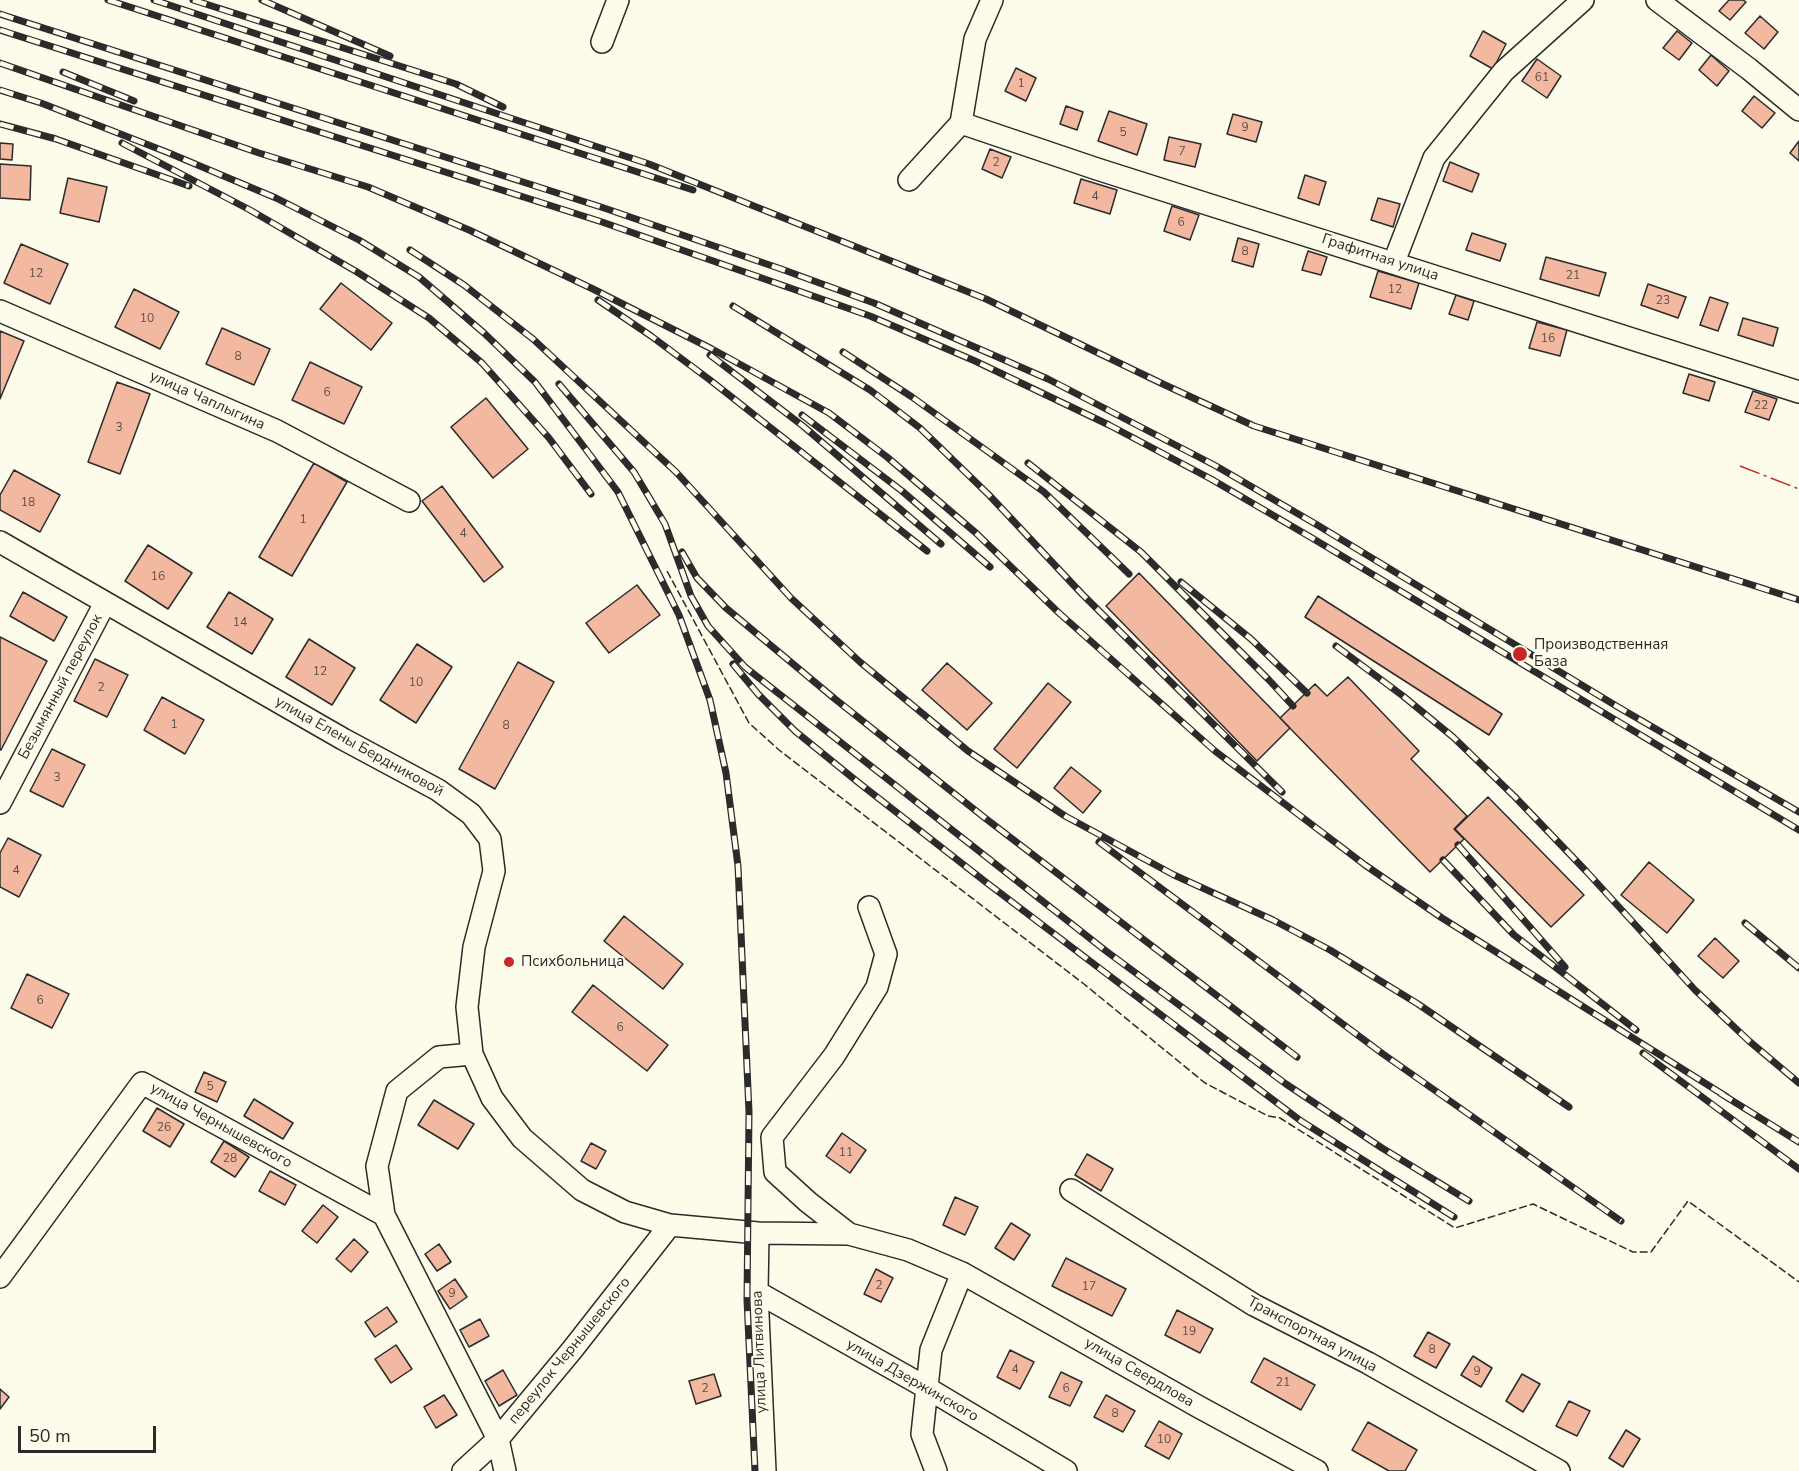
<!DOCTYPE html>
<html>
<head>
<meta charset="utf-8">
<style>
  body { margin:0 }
  #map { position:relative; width:1799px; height:1471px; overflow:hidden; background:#fdfbea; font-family:"Nunito Sans",sans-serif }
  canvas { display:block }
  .scale { position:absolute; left:18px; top:1426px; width:138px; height:27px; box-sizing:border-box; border:3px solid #2b2b2b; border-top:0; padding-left:8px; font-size:18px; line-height:21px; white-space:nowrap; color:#2b2b2b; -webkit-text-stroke:4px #fdfbea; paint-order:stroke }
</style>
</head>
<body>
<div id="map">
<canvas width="1799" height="1471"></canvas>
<div class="scale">50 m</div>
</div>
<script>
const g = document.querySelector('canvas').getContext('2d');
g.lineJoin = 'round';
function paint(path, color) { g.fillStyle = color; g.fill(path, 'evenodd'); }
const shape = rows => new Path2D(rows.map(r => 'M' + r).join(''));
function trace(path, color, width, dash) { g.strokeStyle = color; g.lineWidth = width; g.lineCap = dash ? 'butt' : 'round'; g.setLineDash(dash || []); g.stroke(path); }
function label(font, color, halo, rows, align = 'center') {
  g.font = font + ' "Nunito Sans",sans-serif'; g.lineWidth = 4.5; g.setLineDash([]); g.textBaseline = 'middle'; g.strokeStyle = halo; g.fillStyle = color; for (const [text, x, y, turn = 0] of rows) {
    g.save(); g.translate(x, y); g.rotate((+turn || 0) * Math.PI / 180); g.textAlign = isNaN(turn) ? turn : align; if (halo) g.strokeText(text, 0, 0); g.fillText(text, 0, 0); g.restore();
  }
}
const building = shape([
  [1729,0,1743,0,1746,2,1730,20,1719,11,1729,0],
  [1760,16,1778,32,1764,49,1745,33,1760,16],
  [1483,31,1506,44,1493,69,1470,56,1483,31],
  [1677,31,1692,43,1679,60,1663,48,1677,31],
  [1711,55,1729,71,1717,86,1699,70,1711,55],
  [1537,59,1561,76,1547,98,1522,81,1537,59],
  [1016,68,1036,78,1026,101,1005,91,1016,68],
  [1754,96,1775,113,1762,128,1742,111,1754,96],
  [1066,106,1083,112,1077,130,1060,124,1066,106],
  [1109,111,1147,124,1137,155,1098,141,1109,111],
  [1233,114,1262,122,1256,142,1227,134,1233,114],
  [1169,137,1201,144,1195,167,1164,160,1169,137],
  [1799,141,1799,161,1790,153,1799,141],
  [0,143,13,144,12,160,0,159,0,143],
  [990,149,1011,157,1002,178,982,169,990,149],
  [1450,162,1479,174,1472,192,1443,181,1450,162],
  [0,164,31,166,30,200,0,198,0,164],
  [1305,175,1326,182,1319,205,1298,198,1305,175],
  [68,178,107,187,99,222,60,213,68,178],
  [1081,179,1117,190,1110,214,1074,203,1081,179],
  [1378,198,1400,204,1393,227,1371,220,1378,198],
  [1172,206,1199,215,1190,240,1164,231,1172,206],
  [1472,233,1506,244,1500,261,1466,250,1472,233],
  [1238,238,1259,244,1253,267,1232,261,1238,238],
  [21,244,68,264,50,304,4,283,21,244],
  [1308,251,1327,257,1321,275,1302,270,1308,251],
  [1546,257,1606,273,1599,296,1540,279,1546,257],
  [1378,271,1419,283,1411,309,1370,297,1378,271],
  [341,283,392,323,371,350,320,309,341,283],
  [1648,284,1686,297,1678,318,1641,305,1648,284],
  [134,289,179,312,160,349,115,327,134,289],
  [1456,295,1474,301,1468,320,1449,314,1456,295],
  [1710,297,1728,303,1718,331,1700,325,1710,297],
  [1743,318,1778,328,1773,346,1738,335,1743,318],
  [1537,322,1567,330,1560,356,1529,348,1537,322],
  [222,328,270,349,254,385,206,364,222,328],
  [0,331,24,341,0,399,0,331],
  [310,362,362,387,344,424,292,400,310,362],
  [1689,374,1715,382,1709,401,1683,393,1689,374],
  [117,382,150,394,120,474,88,462,117,382],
  [1753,391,1777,399,1769,420,1745,412,1753,391],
  [486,398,528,449,493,478,451,427,486,398],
  [314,463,347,482,292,576,259,557,314,463],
  [14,470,60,495,40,532,0,510,0,495,14,470],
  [442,486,503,567,484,582,422,501,442,486],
  [148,545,192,573,168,609,125,581,148,545],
  [1139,573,1290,728,1257,761,1106,606,1139,573],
  [637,585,660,615,609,653,586,623,637,585],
  [23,592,67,617,54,641,10,616,23,592],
  [229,592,273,619,252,654,207,627,229,592],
  [1318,596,1502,714,1489,735,1305,617,1318,596],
  [0,637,47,661,1,750,0,750,0,637],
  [309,639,355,668,332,705,286,677,309,639],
  [417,644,452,667,416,723,380,700,417,644],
  [95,659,128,675,107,717,74,701,95,659],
  [518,662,554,682,495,789,459,769,518,662],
  [947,663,992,703,967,730,922,690,947,663],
  [1348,677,1419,751,1411,759,1467,816,1454,829,1464,839,1430,872,1280,718,1315,684,1327,696,1348,677],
  [1048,683,1071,702,1017,768,994,749,1048,683],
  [162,697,204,720,185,754,144,730,162,697],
  [52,749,85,765,63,807,30,791,52,749],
  [1071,767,1101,791,1083,813,1054,788,1071,767],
  [1488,797,1584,895,1551,927,1455,829,1488,797],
  [8,838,41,855,19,897,0,887,0,853,8,838],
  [1649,862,1694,900,1667,933,1621,895,1649,862],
  [624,916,683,964,663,989,604,941,624,916],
  [1715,938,1739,961,1723,978,1698,956,1715,938],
  [27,974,69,994,52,1028,11,1008,27,974],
  [593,985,668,1045,647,1071,572,1012,593,985],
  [204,1072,226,1082,217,1102,195,1092,204,1072],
  [254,1099,293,1123,283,1139,244,1116,254,1099],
  [434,1100,474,1124,458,1149,418,1125,434,1100],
  [157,1108,184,1124,170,1147,143,1131,157,1108],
  [842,1133,866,1150,850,1173,826,1156,842,1133],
  [224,1141,249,1157,235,1177,211,1162,224,1141],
  [591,1143,606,1151,596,1169,581,1161,591,1143],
  [1087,1154,1113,1169,1101,1191,1075,1175,1087,1154],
  [270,1171,296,1185,285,1205,259,1191,270,1171],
  [955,1197,978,1207,965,1235,943,1225,955,1197],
  [323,1205,338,1217,317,1243,302,1231,323,1205],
  [1011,1223,1030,1235,1014,1260,995,1248,1011,1223],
  [354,1239,368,1252,351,1272,336,1259,354,1239],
  [439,1244,451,1262,437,1271,425,1254,439,1244],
  [1066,1258,1126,1289,1112,1316,1052,1286,1066,1258],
  [876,1269,893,1278,881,1302,864,1294,876,1269],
  [455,1279,467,1297,450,1309,438,1291,455,1279],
  [387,1307,397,1322,375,1337,365,1322,387,1307],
  [1177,1310,1213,1329,1200,1353,1165,1335,1177,1310],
  [480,1319,489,1336,469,1347,460,1330,480,1319],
  [1428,1332,1450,1344,1436,1368,1414,1356,1428,1332],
  [396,1345,412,1369,391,1383,375,1359,396,1345],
  [1010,1350,1034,1362,1020,1389,997,1377,1010,1350],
  [1473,1356,1492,1368,1481,1387,1461,1375,1473,1356],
  [1264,1358,1315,1385,1301,1410,1251,1382,1264,1358],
  [503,1370,517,1395,499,1406,485,1381,503,1370],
  [1061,1372,1082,1382,1070,1406,1049,1397,1061,1372],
  [714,1374,721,1396,696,1404,689,1381,714,1374],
  [1522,1374,1540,1384,1523,1412,1506,1401,1522,1374],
  [0,1389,9,1397,0,1409,0,1389],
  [444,1395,457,1415,436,1428,424,1407,444,1395],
  [1106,1395,1135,1411,1123,1432,1094,1417,1106,1395],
  [1569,1401,1590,1411,1577,1436,1556,1426,1569,1401],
  [1159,1421,1182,1434,1169,1459,1145,1446,1159,1421],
  [1368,1422,1417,1450,1405,1471,1389,1471,1352,1450,1368,1422],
  [1626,1430,1640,1439,1623,1467,1609,1458,1626,1430]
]);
paint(building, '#f2b8a0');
trace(building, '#2b2b2b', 1.5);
const minor = shape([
  [1657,0,1749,69,1799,110],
  [602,42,618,0],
  [961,123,1097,169,1799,392],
  [909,180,961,123,975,39,992,0],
  [1394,262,1434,158,1504,71,1583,0],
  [0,311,277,431,409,501],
  [0,542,343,739,438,790,471,814,490,839,494,871,474,947,467,1007,472,1054,492,1098,522,1138,582,1190,625,1212,670,1225,758,1233,849,1234,908,1250,962,1273,1199,1407,1317,1471],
  [0,803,105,603],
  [472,1054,439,1057,397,1091,377,1166,384,1215,498,1439,505,1471],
  [1071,1190,1254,1305,1368,1363,1559,1471],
  [758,1233,757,1292,765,1471],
  [849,1234,808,1202,775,1172,772,1137,834,1056,877,987,886,954,869,907],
  [0,1277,142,1083,384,1215],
  [757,1292,927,1388,1066,1471],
  [463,1471,498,1439,572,1350,670,1225],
  [936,1471,922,1434,931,1350,962,1273]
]);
trace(minor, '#2b2b2b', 24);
trace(minor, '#fdfbea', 21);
const rail = shape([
  [108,0,693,190],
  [154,0,649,164,986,299,1165,385,1254,426,1799,600],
  [193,0,456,84,503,107],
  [262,0,390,56],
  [0,14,604,208,784,270,874,303,1048,379,1216,466,1319,526,1618,707,1799,812],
  [0,30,602,222,870,316,975,361,1109,425,1211,479,1312,538,1799,830],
  [0,63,259,153,368,187,469,230,593,289,712,349,829,413,887,457,976,533,1059,613,1215,751,1365,865,1442,918,1727,1097],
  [63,72,134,101],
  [0,90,41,103,169,153,276,198,359,240,419,277,484,333,535,382,618,492,679,615,710,700,726,773,738,866,749,1112,747,1300,755,1471],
  [0,124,56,139,189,186],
  [122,143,250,210,357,272,429,318,482,363,549,438,591,494],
  [410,250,464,285,533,339,676,472,791,598,860,662,968,751,1065,816,1174,875,1273,920,1330,950,1418,1004,1569,1107],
  [598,300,651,336,710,380,927,551],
  [733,306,870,390,920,428,989,495,1082,594,1282,792],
  [843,352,912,397,1044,492,1129,574],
  [710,355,803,426,941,544],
  [559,384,634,472,665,524,691,596,708,626,745,667,1106,951,1286,1084,1382,1148,1469,1201],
  [802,415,902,491,990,567],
  [1028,463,1141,552,1269,680,1293,706],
  [682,552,697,578,726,608,835,699,985,818,1297,1057],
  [1181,582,1251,639,1307,693],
  [1336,646,1403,696,1453,737,1515,797,1586,871,1695,990,1749,1041,1799,1083],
  [733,664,758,694,795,731,859,783,987,883,1301,1121,1454,1217],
  [1099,842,1383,1054,1621,1221],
  [1458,845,1565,967],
  [1443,860,1514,935,1636,1030],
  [1745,923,1799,968],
  [1643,1053,1799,1169],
  [1720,1093,1799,1142]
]);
trace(rail, '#2b2b2b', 7);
trace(rail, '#fdfbea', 4.5, [14]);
trace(shape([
  [667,571,749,723,779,750,1084,984,1205,1083,1268,1116,1280,1118,1455,1228,1533,1204,1633,1252,1651,1252,1688,1201,1799,1282]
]), '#2b2b2b', 1.5, [8, 3]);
trace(shape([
  [1740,466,1799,489]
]), '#c62828', 1.5, [21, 4.5, 3, 4.5]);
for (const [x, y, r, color] of [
  [1520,654,8,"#c62828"],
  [509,962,6,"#c62828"]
]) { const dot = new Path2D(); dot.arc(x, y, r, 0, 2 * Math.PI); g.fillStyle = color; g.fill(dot); trace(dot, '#fdfbea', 2); }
label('12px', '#5d4e48', null, [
  ["61",1542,78],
  ["1",1021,84],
  ["9",1245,128],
  ["5",1123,133],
  ["7",1182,152],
  ["2",996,163],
  ["4",1095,197],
  ["6",1181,223],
  ["8",1245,252],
  ["12",36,274],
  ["21",1573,276],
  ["12",1395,290],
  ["23",1663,301],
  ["10",147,319],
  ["16",1548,339],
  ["8",238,357],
  ["6",327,393],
  ["22",1761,406],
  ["3",119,428],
  ["18",28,503],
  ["1",303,520],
  ["4",463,534],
  ["16",158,577],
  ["14",240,623],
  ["12",320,672],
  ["10",416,683],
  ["2",101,688],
  ["1",174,725],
  ["8",506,726],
  ["3",57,778],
  ["4",16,871],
  ["6",40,1001],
  ["6",620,1028],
  ["5",210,1087],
  ["26",164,1128],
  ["11",846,1153],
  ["28",230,1159],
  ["2",879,1286],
  ["17",1089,1287],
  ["9",452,1294],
  ["19",1189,1332],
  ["8",1432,1350],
  ["4",1015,1370],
  ["9",1477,1372],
  ["21",1283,1383],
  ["2",705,1389],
  ["6",1066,1389],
  ["8",1115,1414],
  ["10",1164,1440]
]);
label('15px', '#2b2b2b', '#fdfbea', [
  ["Графитная улица",1380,258,18],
  ["улица Чаплыгина",207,401,24],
  ["Безымянный переулок",61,687,-62],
  ["улица Елены Бердниковой",359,747,29],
  ["улица Чернышевского",221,1126,29],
  ["Транспортная улица",1312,1335,28],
  ["переулок Чернышевского",570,1351,-51],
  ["улица Литвинова",760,1352,-92],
  ["улица Свердлова",1139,1373,30],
  ["улица Дзержинского",912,1381,30]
]);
label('15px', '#2b2b2b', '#fdfbea', [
  ["Производственная",1534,645],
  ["База",1534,662],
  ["Психбольница",521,962]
], 'left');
</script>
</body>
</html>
